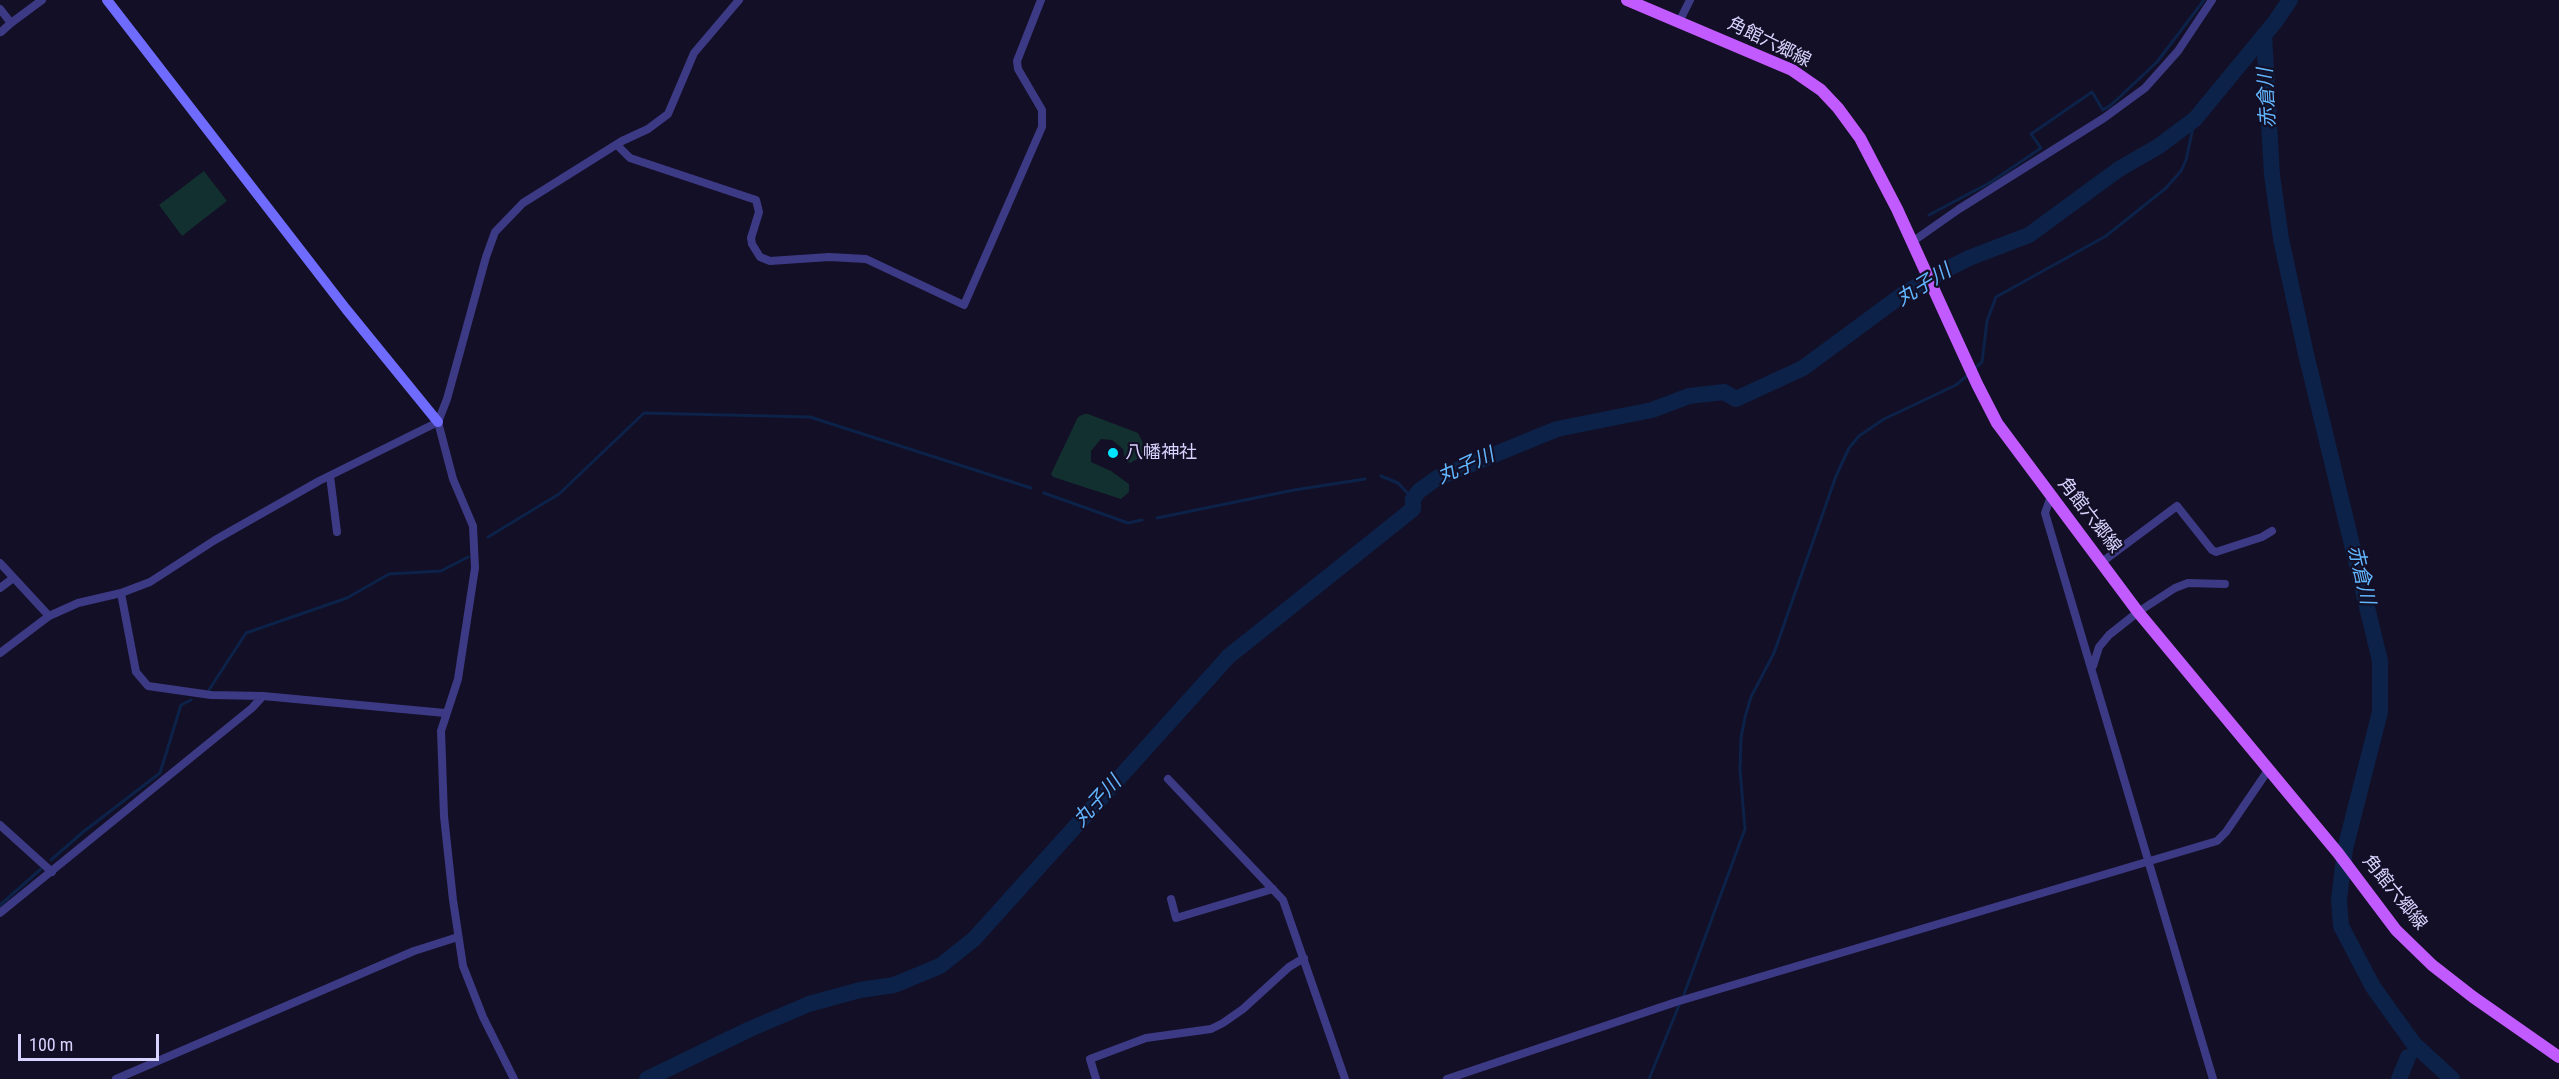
<!DOCTYPE html>
<html>
<head>
<meta charset="utf-8">
<style>
  body { margin:0 }
  #map { position:relative; width:2559px; height:1079px; overflow:hidden; background:#130f26; font-family:"Roboto Condensed",sans-serif }
  canvas { display:block }
  .scale { position:absolute; left:18px; top:1034px; width:141px; height:27px; box-sizing:border-box; border:3px solid #d9d4ff; border-top:0; padding-left:8px; font-size:18px; line-height:21px; white-space:nowrap; color:#d9d4ff; -webkit-text-stroke:4px #130f26; paint-order:stroke }
</style>
</head>
<body>
<div id="map">
<canvas width="2559" height="1079"></canvas>
<div class="scale">100 m</div>
</div>
<script>
const g = document.querySelector('canvas').getContext('2d');
g.lineJoin = 'round';
function paint(path, color) { g.fillStyle = color; g.fill(path, 'evenodd'); }
const shape = rows => new Path2D(rows.map(r => 'M' + r).join(''));
function trace(path, color, width, dash) { g.strokeStyle = color; g.lineWidth = width; g.lineCap = dash ? 'butt' : 'round'; g.setLineDash(dash || []); g.stroke(path); }
function label(font, color, halo, rows, align = 'center') {
  g.font = font + ' "Roboto Condensed","Noto Sans JP",sans-serif'; g.lineWidth = 4.5; g.setLineDash([]); g.textBaseline = 'middle'; g.strokeStyle = halo; g.fillStyle = color; for (const [text, x, y, turn = 0] of rows) {
    g.save(); g.translate(x, y); g.rotate((+turn || 0) * Math.PI / 180); g.textAlign = isNaN(turn) ? turn : align; if (halo) g.strokeText(text, 0, 0); g.fillText(text, 0, 0); g.restore();
  }
}
paint(shape([
  [204,171,227,201,182,236,159,205],
  [1084,414,1088,414,1138,433,1142,441,1144,450,1141,457,1130,463,1125,460,1123,449,1112,440,1101,439,1091,451,1091,462,1111,471,1129,484,1129,492,1121,499,1053,477,1051,474,1078,417]
]), '#12302f');
trace(shape([
  [1929,215,1991,182,2041,148,2031,134,2092,92,2103,110,2111,105,2157,62,2204,0],
  [1975,368,1982,362,1987,321,1996,297,2106,236,2166,188,2181,171,2186,160,2195,119],
  [1381,476,1398,483,1413,499],
  [1044,493,1128,523,1142,520],
  [1157,518,1294,490,1365,479],
  [488,537,559,494,644,413,810,417,1031,488],
  [209,690,246,633,347,598,389,574,441,571,468,557],
  [51,860,83,832,160,773,181,705,191,700],
  [0,905,41,869],
  [1683,997,1745,829,1740,769,1741,738,1745,717,1751,697,1774,653,1836,476,1849,448,1859,436,1884,419,1956,385,1968,375],
  [1649,1079,1680,1003]
]), '#0c2248', 3);
trace(shape([
  [2264,35,2272,175,2281,239,2306,354,2380,661,2380,712,2345,849,2339,900,2341,926,2373,987,2414,1044,2452,1079],
  [647,1079,750,1029,809,1004,860,990,894,985,940,966,974,939,1229,656,1413,509,1413,499,1419,491,1437,478,1557,429,1652,410,1689,396,1724,392,1736,399,1803,368,1902,295,1943,271,1969,258,2029,235,2119,169,2159,146,2195,119,2275,22,2290,0],
  [2399,1079,2408,1057]
]), '#0c2248', 16);
trace(shape([
  [0,9,11,23,42,0],
  [1679,22,1690,0],
  [1,32,11,23],
  [617,145,630,158,756,200,759,212,751,238,752,244,760,257,770,261,829,257,866,259,964,305,1042,127,1042,110,1018,69,1017,61,1041,0],
  [1912,242,1959,209,2104,118,2145,88,2178,51,2212,0],
  [438,422,453,479,473,526,475,568,458,679,441,731,444,816,453,900,463,966,483,1017,514,1079],
  [330,476,337,532],
  [2051,496,2045,513,2213,1079],
  [2102,562,2177,506,2212,550,2216,552,2262,537,2272,531],
  [0,563,49,616],
  [0,588,12,579],
  [121,593,136,672,148,686,211,695,263,696],
  [0,653,49,616,78,603,121,593,150,582,215,540,319,481,438,422,447,399,486,257,495,232,523,203,622,141,648,129,668,114,694,53,739,0],
  [2093,666,2099,647,2109,635,2138,612,2175,588,2188,583,2225,584],
  [1168,779,1283,900,1345,1079],
  [0,825,52,872],
  [1171,899,1176,918,1273,889],
  [0,913,252,708,263,696,445,713],
  [116,1079,414,951,458,937],
  [1096,1079,1090,1059,1146,1038,1211,1029,1223,1023,1243,1009,1289,967,1304,958],
  [1447,1079,1676,1002,2217,841,2226,832,2269,769]
]), '#3d3a85', 8);
trace(shape([
  [107,0,346,309,438,422]
]), '#6f6bff', 10);
trace(shape([
  [1627,0,1792,70,1821,90,1838,108,1860,138,1897,209,1977,384,1997,423,2138,612,2338,853,2396,930,2432,965,2473,997,2559,1057]
]), '#c25bff', 12);
for (const [x, y, r, color] of [
  [1113,453,6,"#00e5ff"]
]) { const dot = new Path2D(); dot.arc(x, y, r, 0, 2 * Math.PI); g.fillStyle = color; g.fill(dot); trace(dot, '#130f26', 2); }
label('18px', '#d9d4ff', '#130f26', [
  ["角館六郷線",1769,43,26],
  ["角館六郷線",2089,516,52],
  ["角館六郷線",2394,893,51]
]);
label('18px', '#d9d4ff', '#130f26', [
  ["八幡神社",1125,453]
], 'left');
label('italic 20px', '#62b6ff', '#130f26', [
  ["赤倉川",2268,98,-93],
  ["丸子川",1924,286,-32],
  ["丸子川",1466,467,-24],
  ["赤倉川",2360,575,77],
  ["丸子川",1098,802,-48]
]);
</script>
</body>
</html>
